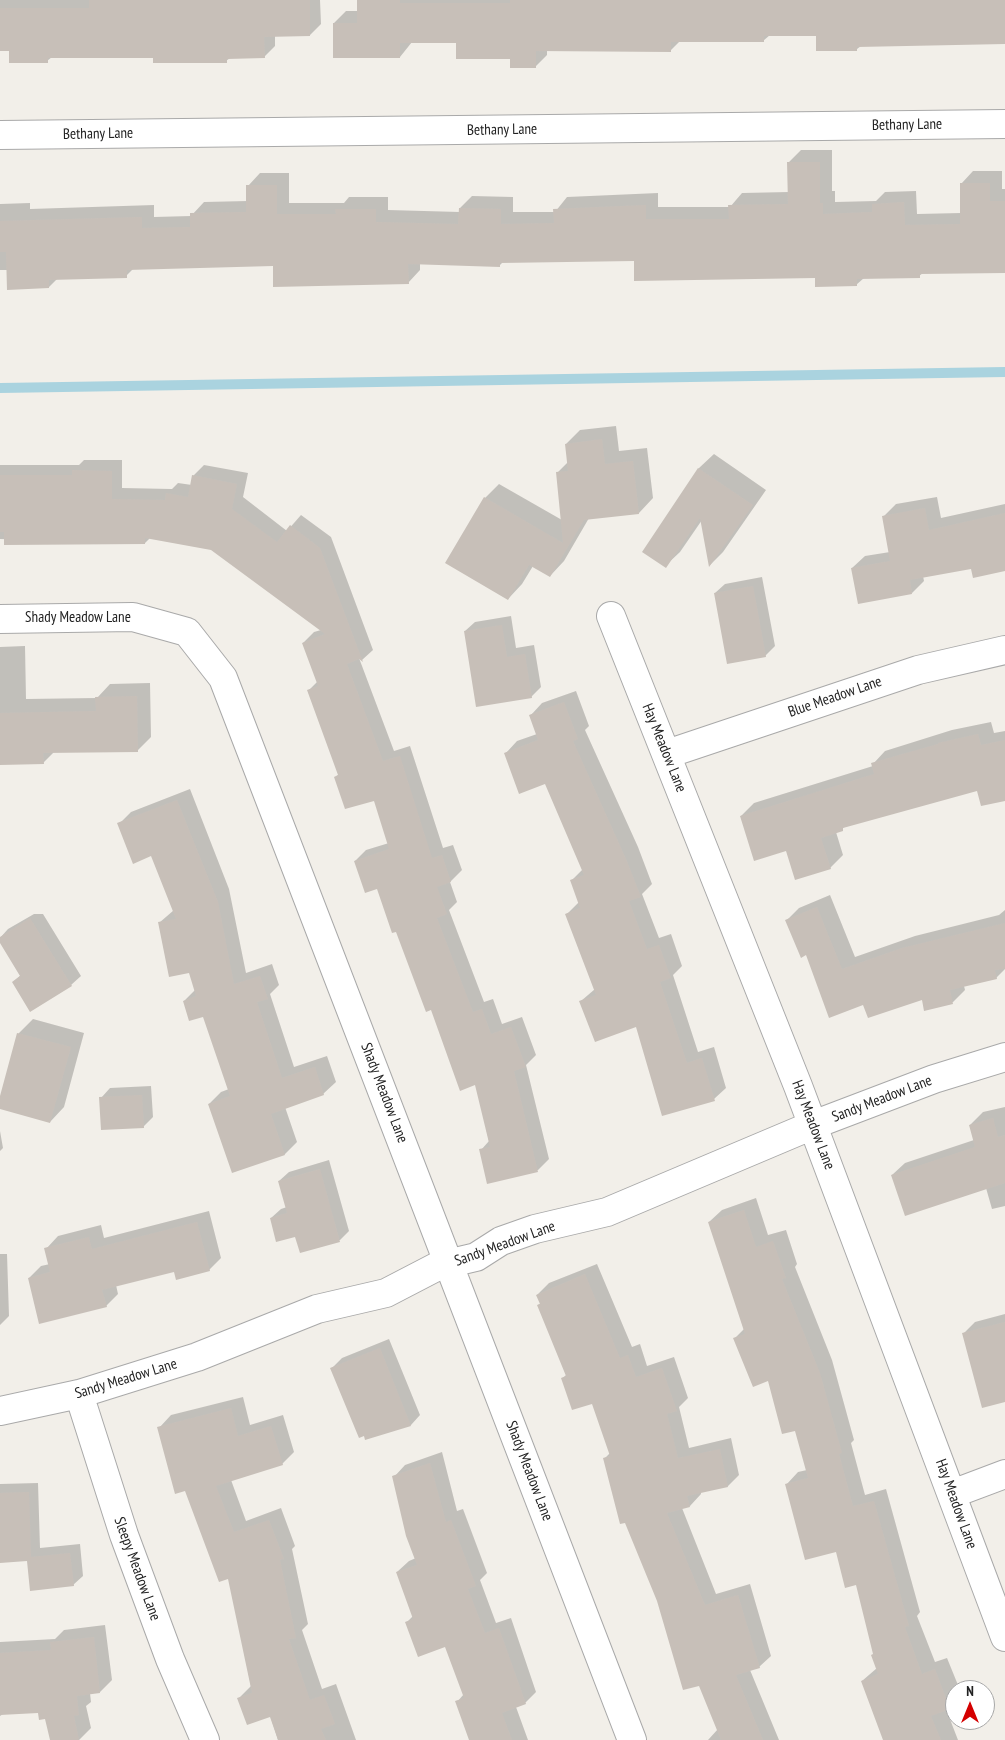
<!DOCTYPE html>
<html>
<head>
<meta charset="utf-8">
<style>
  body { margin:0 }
  #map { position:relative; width:1005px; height:1740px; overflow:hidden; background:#f2efe9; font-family:"PT Sans Narrow",sans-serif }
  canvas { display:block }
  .north { position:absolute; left:945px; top:1680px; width:50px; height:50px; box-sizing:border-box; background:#fff; border:1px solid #a7a7a7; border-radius:50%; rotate:0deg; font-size:14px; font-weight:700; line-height:20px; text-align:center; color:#222 }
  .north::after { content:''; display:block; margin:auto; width:18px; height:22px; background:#d40000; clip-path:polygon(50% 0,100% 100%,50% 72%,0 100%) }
</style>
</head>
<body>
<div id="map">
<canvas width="1005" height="1740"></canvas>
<div class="north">N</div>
</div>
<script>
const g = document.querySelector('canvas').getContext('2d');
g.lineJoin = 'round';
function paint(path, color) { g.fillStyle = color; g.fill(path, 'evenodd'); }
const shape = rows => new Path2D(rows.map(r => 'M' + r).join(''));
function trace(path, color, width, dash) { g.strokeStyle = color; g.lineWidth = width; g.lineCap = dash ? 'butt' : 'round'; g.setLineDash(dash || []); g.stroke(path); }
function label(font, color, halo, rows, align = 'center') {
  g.font = font + ' "PT Sans Narrow",sans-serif'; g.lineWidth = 5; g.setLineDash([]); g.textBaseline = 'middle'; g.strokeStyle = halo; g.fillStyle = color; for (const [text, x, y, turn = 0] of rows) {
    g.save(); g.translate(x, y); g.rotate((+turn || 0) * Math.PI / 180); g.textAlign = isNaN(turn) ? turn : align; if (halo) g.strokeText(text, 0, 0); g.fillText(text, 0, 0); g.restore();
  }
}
paint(shape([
  [0,0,320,0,321,24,310,35,275,36,275,46,264,57,230,58,226,61,154,57,52,57,47,61,10,49,0,49],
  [359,0,1005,0,1005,43,861,46,857,49,817,35,770,35,763,41,680,41,671,50,547,49,547,55,535,67,458,42,412,42,400,57,334,23,346,11,359,11],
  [801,150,832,150,832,191,835,191,835,202,876,201,885,192,916,191,917,214,961,213,961,184,973,171,1002,171,1002,189,1005,189,1005,271,923,273,919,276,864,278,856,285,816,276,635,260,504,261,500,265,420,263,420,270,408,283,274,265,134,268,126,276,58,278,49,287,8,270,0,270,0,204,30,203,30,209,154,205,154,217,191,216,204,202,248,201,248,186,260,173,289,173,289,203,344,203,349,197,388,197,388,210,460,212,460,208,472,196,513,197,513,212,555,212,567,197,658,193,658,207,730,207,742,193,789,192,788,163],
  [616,426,619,451,647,448,653,498,639,513,589,518,564,561,550,576,533,566,522,584,508,599,485,498,499,484,562,520,557,473,568,462,566,444,580,430],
  [714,454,766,490,723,552,710,565,702,520,680,552,665,566,644,551,699,468],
  [84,460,122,460,122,488,172,489,178,483,192,485,193,476,204,465,248,473,243,497,287,531,301,515,331,537,373,650,362,660,359,658,394,751,410,746,443,848,453,845,462,870,450,882,457,902,449,910,484,1002,493,999,502,1024,522,1017,536,1055,526,1065,549,1159,538,1170,488,1182,481,1150,489,1141,476,1084,432,1008,378,887,355,861,366,850,389,843,374,799,336,777,339,774,308,691,318,681,303,643,314,632,321,630,211,549,150,538,145,543,0,539,0,465,79,465],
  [937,497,941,518,1005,504,1005,569,972,568,923,576,924,581,912,593,852,568,865,556,890,552,883,517,896,504],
  [762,577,775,646,765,656,715,593,725,584],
  [511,616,516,648,534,645,541,687,531,697,465,631,475,622],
  [25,646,26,699,97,698,110,684,150,683,151,737,137,751,54,752,43,763,0,764,0,647],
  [576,691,589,726,585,730,638,847,652,884,642,894,659,938,671,934,682,966,673,975,698,1052,714,1047,726,1088,714,1099,636,1026,581,1001,595,989,566,915,579,902,571,881,583,869,546,783,506,753,517,741,537,734,531,715,542,703],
  [991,722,994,733,1005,731,1005,799,978,789,846,826,836,832,843,855,830,868,787,849,741,816,754,803,873,766,873,764,885,751,952,730],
  [190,789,229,889,246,973,272,964,279,985,270,994,294,1067,327,1056,336,1082,323,1094,285,1107,297,1142,285,1154,233,1172,209,1104,221,1092,229,1089,204,1016,184,1001,195,990,190,972,159,923,174,910,152,855,119,824,131,812],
  [830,895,855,957,915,936,999,915,1005,910,1005,969,996,978,964,986,965,990,953,1002,925,1009,922,998,864,1003,807,954,787,920,799,908],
  [34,914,43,914,81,976,71,985,13,982,21,975,0,938,8,929],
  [33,1019,84,1033,64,1107,50,1122,0,1108,18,1034],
  [151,1086,153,1117,143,1127,101,1098,110,1088],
  [1005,1107,1005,1206,992,1209,986,1188,892,1175,905,1163,974,1140,970,1125,983,1112],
  [0,1131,3,1148,0,1151],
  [329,1160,349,1231,340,1240,301,1251,296,1235,271,1218,281,1209,287,1207,279,1181,289,1172],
  [756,1198,768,1235,786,1230,797,1264,795,1267,832,1360,854,1440,851,1443,865,1495,886,1489,920,1612,917,1616,935,1662,947,1658,960,1690,955,1690,955,1702,946,1709,958,1740,898,1740,862,1681,877,1668,857,1584,837,1551,786,1485,798,1472,807,1470,796,1429,768,1380,735,1338,744,1329,709,1222,722,1210],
  [209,1211,221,1258,209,1270,175,1270,116,1285,118,1294,106,1306,29,1278,41,1266,50,1264,46,1249,58,1236,101,1225,104,1238],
  [0,1254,7,1254,9,1316,0,1325],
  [597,1264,632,1347,640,1344,647,1366,674,1357,688,1398,679,1407,689,1448,731,1438,739,1475,728,1486,701,1492,701,1494,690,1506,682,1508,716,1594,750,1584,771,1656,759,1667,750,1670,779,1740,708,1740,718,1729,700,1684,658,1601,605,1458,610,1453,593,1402,563,1378,567,1374,538,1305,541,1303,537,1295,549,1283],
  [1005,1314,1005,1401,963,1334,975,1322],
  [389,1339,420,1415,411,1425,366,1439,332,1368,342,1358],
  [243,1397,250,1425,283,1415,294,1452,282,1464,231,1480,246,1521,281,1508,295,1546,292,1549,308,1624,302,1630,322,1689,336,1684,356,1740,278,1740,270,1715,239,1698,251,1686,229,1577,159,1428,171,1415],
  [442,1452,457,1511,463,1509,487,1573,480,1580,496,1623,511,1618,536,1692,525,1703,516,1707,528,1740,471,1740,457,1702,464,1694,446,1645,406,1623,413,1616,397,1572,409,1561,416,1558,394,1477,405,1465],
  [38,1483,40,1548,80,1544,83,1576,73,1585,28,1560,0,1561,0,1484],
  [105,1625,112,1680,100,1692,90,1693,91,1702,86,1706,91,1728,79,1740,51,1740,46,1718,39,1712,3,1714,0,1716,0,1642,55,1639,64,1630]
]), '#0003');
trace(shape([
  [0,388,1005,372]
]), '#aad3df', 10);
paint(shape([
  [89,0,310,0,310,36,264,37,265,58,227,59,227,63,153,63,153,58,48,58,48,63,9,63,9,51,0,51,0,8,89,8],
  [357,0,400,0,400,3,510,3,510,0,1005,0,1005,44,857,47,857,51,816,51,816,36,764,36,764,42,671,42,671,52,536,51,536,68,510,68,510,59,456,59,456,43,400,43,400,58,333,58,333,23,357,23],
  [787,162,820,162,820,203,823,203,823,214,872,212,872,204,904,202,905,225,960,224,960,183,990,183,990,201,1005,201,1005,273,920,274,920,278,857,279,857,286,815,287,815,278,634,281,634,261,500,263,500,267,408,264,409,284,273,287,273,266,127,270,127,278,49,280,49,288,7,290,6,252,0,252,0,221,142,217,142,228,190,227,190,213,246,212,246,185,277,185,277,214,336,214,335,209,376,209,376,222,458,224,459,208,501,209,501,224,554,223,553,209,646,205,646,219,729,219,728,205,788,204],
  [602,439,605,464,633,461,639,514,584,520,550,577,529,565,508,600,445,563,484,497,563,543,556,472,568,471,565,444],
  [698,468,753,505,709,567,700,518,666,568,642,552],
  [72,470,112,471,112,499,165,500,166,493,188,497,192,475,237,484,232,509,277,542,290,525,320,548,363,662,359,659,347,664,383,761,400,756,432,858,442,855,451,882,437,887,447,914,437,918,473,1012,482,1009,491,1034,511,1027,526,1067,514,1071,538,1172,487,1184,479,1149,490,1147,475,1085,460,1091,431,1010,426,1012,396,932,392,933,377,889,365,893,354,861,389,849,374,801,345,809,334,777,338,775,307,690,318,686,302,643,325,634,211,550,145,538,145,544,4,545,4,532,0,532,0,475,72,475],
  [925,508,929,530,1005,513,1005,571,973,578,971,569,910,580,912,594,858,604,851,568,890,561,882,516],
  [753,586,766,657,727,664,714,593],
  [502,625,507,657,525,654,532,698,476,707,464,631],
  [137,696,138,752,43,753,44,764,0,765,0,713,96,711,95,697],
  [564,702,578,739,573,741,626,859,641,897,629,901,647,949,659,945,671,978,660,982,687,1063,702,1058,715,1101,662,1116,636,1027,595,1042,579,1001,596,995,565,914,580,908,570,880,584,875,545,784,519,794,504,753,538,740,529,715],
  [978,734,981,745,1005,740,1005,801,981,806,977,791,843,828,843,831,821,838,831,869,795,880,786,851,754,861,740,816,874,774,871,763,938,744,938,743],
  [177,800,218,902,234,984,260,976,268,999,257,1002,282,1078,315,1067,324,1095,271,1114,285,1155,232,1173,208,1104,230,1096,203,1017,189,1021,183,1001,196,996,189,973,169,977,158,922,176,919,151,856,133,864,117,823],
  [817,907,842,969,902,948,1005,923,1005,969,995,970,997,979,950,990,953,1004,924,1011,922,1000,868,1018,863,1005,829,1018,806,955,801,958,785,920],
  [30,918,72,986,30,1012,12,982,20,976,0,943,0,937],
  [17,1033,71,1047,50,1123,0,1109,0,1096],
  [142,1095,144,1128,101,1130,99,1097],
  [993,1118,998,1137,1005,1135,1005,1183,905,1216,891,1175,975,1147,969,1125],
  [320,1169,340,1242,300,1253,295,1237,276,1242,270,1218,287,1213,278,1181],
  [744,1210,756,1247,773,1241,786,1278,782,1279,820,1373,842,1453,839,1454,853,1506,874,1501,909,1626,905,1627,922,1674,935,1669,950,1709,931,1716,941,1740,883,1740,861,1681,878,1674,871,1655,873,1654,856,1585,845,1588,836,1552,805,1560,785,1484,808,1478,795,1431,782,1434,768,1381,753,1387,733,1338,745,1334,708,1222],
  [197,1222,210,1271,176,1280,174,1272,102,1290,107,1307,39,1324,28,1278,50,1272,44,1248,89,1237,92,1249],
  [585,1274,620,1358,628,1355,636,1377,662,1368,677,1411,667,1414,678,1458,720,1449,728,1487,687,1496,690,1507,667,1513,705,1605,738,1595,760,1668,736,1675,763,1740,721,1740,699,1686,683,1690,657,1601,625,1523,620,1524,603,1458,610,1456,592,1404,572,1410,561,1378,566,1376,537,1305,540,1304,536,1295],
  [1005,1322,1005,1402,982,1408,962,1333],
  [380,1348,411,1426,365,1440,364,1436,359,1438,330,1368],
  [231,1408,238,1436,271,1426,283,1465,216,1486,234,1532,269,1520,284,1559,280,1560,296,1638,289,1639,310,1700,324,1695,335,1724,321,1729,326,1740,278,1740,270,1717,247,1725,237,1698,252,1693,228,1579,219,1582,185,1491,175,1494,157,1427],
  [430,1463,446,1522,451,1520,476,1586,468,1589,485,1633,499,1628,526,1704,502,1713,512,1740,469,1740,455,1701,464,1698,445,1647,418,1657,405,1622,413,1619,396,1572,417,1565,406,1536,392,1476],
  [29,1492,31,1557,70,1553,74,1586,30,1591,27,1561,0,1563,0,1493],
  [94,1637,100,1693,77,1696,79,1715,74,1716,79,1740,50,1740,45,1719,39,1720,38,1713,0,1715,0,1653,51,1650,50,1642]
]), '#c7bfb8');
const street = shape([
  [0,135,1005,124],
  [611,616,798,1086,1005,1637],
  [0,619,133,617,187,632,223,678,632,1740],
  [667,754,918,670,1005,650],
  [79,1394,124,1535,170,1659,205,1740],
  [0,1411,79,1394,197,1357,317,1309,386,1293,438,1266,476,1257,501,1241,535,1229,607,1212,813,1125,934,1079,1005,1057],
  [952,1494,1005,1474]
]);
trace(street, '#a9a9a9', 30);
trace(street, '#fff', 28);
label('15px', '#222', '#fff', [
  ["Bethany Lane",907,125,-1],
  ["Bethany Lane",502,130,-1],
  ["Bethany Lane",98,134,-1],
  ["Shady Meadow Lane",78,618],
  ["Blue Meadow Lane",835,697,-19],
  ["Hay Meadow Lane",664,748,68],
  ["Shady Meadow Lane",384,1093,69],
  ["Sandy Meadow Lane",882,1099,-21],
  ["Hay Meadow Lane",813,1125,69],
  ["Sandy Meadow Lane",505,1244,-20],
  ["Sandy Meadow Lane",126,1379,-17],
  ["Shady Meadow Lane",529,1471,69],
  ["Hay Meadow Lane",956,1504,70],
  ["Sleepy Meadow Lane",137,1569,70]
]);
</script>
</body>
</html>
